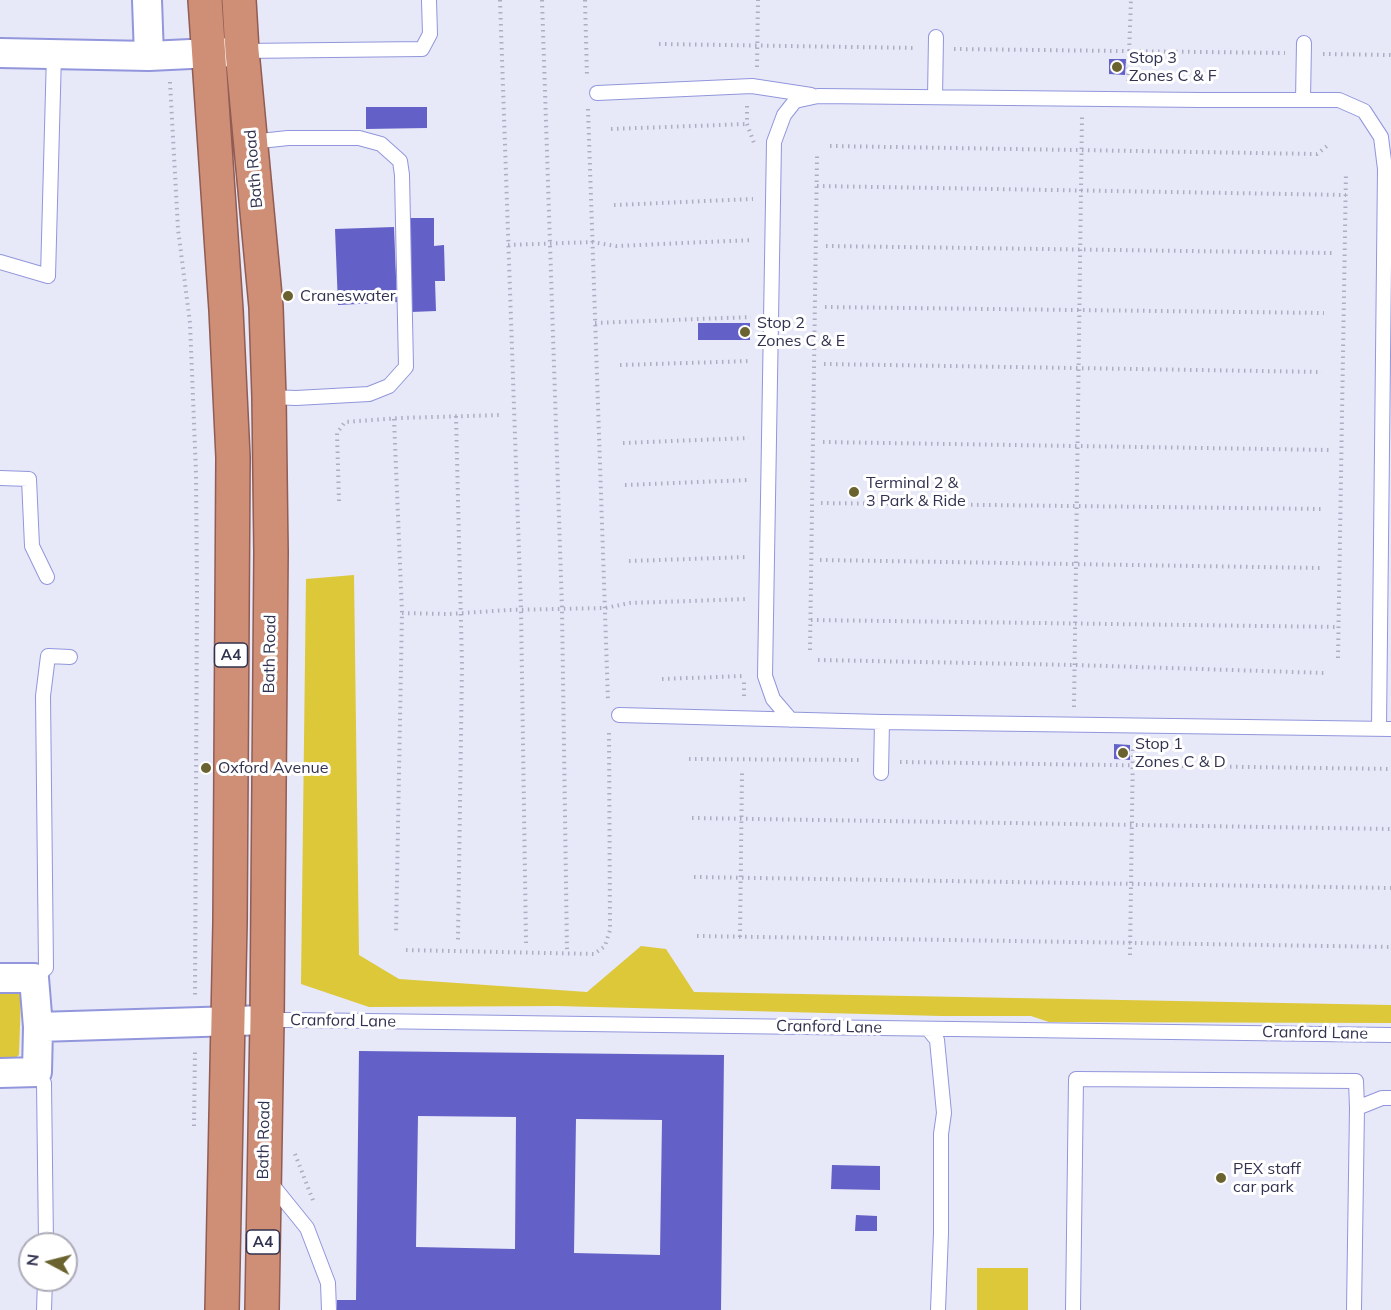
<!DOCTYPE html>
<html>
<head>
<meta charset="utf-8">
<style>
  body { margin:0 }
  #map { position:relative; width:1391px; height:1310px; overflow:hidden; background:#e7e8f8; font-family:Mulish,sans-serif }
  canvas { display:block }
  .north { position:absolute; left:18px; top:1232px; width:60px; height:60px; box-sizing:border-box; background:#fff; border:2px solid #adadb9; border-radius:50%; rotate:277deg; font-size:16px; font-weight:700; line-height:24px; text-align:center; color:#31324f }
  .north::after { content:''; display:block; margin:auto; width:21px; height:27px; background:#6a632f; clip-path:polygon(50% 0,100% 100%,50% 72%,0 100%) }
</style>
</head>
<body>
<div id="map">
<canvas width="1391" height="1310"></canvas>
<div class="north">N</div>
</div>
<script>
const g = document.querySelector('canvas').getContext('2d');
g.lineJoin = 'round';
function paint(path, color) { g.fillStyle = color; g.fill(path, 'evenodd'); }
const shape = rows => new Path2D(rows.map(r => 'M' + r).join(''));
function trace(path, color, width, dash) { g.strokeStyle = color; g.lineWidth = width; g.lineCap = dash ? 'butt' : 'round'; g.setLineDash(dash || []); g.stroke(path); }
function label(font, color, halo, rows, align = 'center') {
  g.font = font + ' Mulish,sans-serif'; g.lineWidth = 6; g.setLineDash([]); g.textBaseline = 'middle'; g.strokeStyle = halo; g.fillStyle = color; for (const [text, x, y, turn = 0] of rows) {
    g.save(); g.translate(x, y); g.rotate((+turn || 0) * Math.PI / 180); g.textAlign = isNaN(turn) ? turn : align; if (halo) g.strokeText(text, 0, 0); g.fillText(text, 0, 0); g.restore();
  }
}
paint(shape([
  [354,575,359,955,399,979,587,992,641,946,666,949,694,992,1391,1005,1391,1023,1049,1022,1031,1016,941,1016,557,1006,369,1007,301,984,306,579],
  [16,987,21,995,19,1055,14,1059,0,1059,0,988],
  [977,1268,1028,1268,1028,1310,977,1310]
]), '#dcc839');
paint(shape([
  [1109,59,1126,59,1125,75,1109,74],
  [366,107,427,107,427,128,366,129],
  [410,218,434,218,434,246,444,245,445,281,435,281,436,311,411,312],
  [394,227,397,302,338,305,335,229],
  [698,323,750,323,750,340,698,340],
  [1114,744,1130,745,1130,760,1114,759],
  [359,1051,724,1055,721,1310,337,1310,337,1300,356,1300],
  [418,1116,516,1117,515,1249,416,1247],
  [576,1119,662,1120,660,1255,574,1253],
  [832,1165,880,1166,880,1190,831,1189],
  [856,1215,877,1216,877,1231,855,1231]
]), '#6360c7');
const service = shape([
  [242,51,422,49,430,34,429,0],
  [597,93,752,86,811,95],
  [935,97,936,37],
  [1303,100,1304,43],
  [251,142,288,138,359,138,381,144,400,161,402,175,406,367,389,386,369,394,296,398,269,397],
  [0,262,48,276,54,54],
  [0,478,29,479,32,546,47,577],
  [619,715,882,722,1391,729],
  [791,720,773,699,765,676,774,142,784,115,795,101,818,96,1201,100,1339,100,1364,111,1381,137,1385,169,1379,729],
  [881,773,882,722],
  [34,978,46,968,43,696,48,656,70,657],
  [267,1020,295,1020,1391,1035],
  [928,1029,937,1040,944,1113,941,1134,941,1233,938,1310],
  [37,1072,44,1083,46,1244],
  [1357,1108,1382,1098,1391,1098],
  [269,1181,307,1228,328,1283,329,1310],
  [44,1310,45,1280],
  [1073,1310,1076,1079,1356,1081,1357,1108,1354,1310]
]);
const minor = shape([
  [147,0,149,56],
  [0,53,149,56,232,52],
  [0,978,34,978,38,1027,37,1072,0,1073],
  [38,1027,267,1020]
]);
const trunk = shape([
  [205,0,226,310,233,457,230,923,222,1310],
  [239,0,242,51,266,307,269,397,271,552,267,1020,262,1310]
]);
trace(service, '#9296dc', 16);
trace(minor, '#9296dc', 32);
trace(trunk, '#905c53', 36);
trace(shape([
  [500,0,521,610,526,943],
  [542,0,562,609,567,953],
  [585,0,587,77],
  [659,44,917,48],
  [954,49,1285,53],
  [1323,54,1391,55],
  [757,67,758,0],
  [1128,81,1131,0],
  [170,82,178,229,190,323,196,473,197,595,195,997],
  [747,106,747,124,754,143],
  [588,109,608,701],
  [611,129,747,124],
  [830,146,1317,154,1327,146],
  [817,186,1346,195],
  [614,205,753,199],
  [508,245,592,242,616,246,752,240],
  [826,246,1333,253],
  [825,307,1324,313],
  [595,323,751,317],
  [824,364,1322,372],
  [620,365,751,361],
  [456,416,462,665,458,940],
  [394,419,402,613,396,934],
  [823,442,1329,450],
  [623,443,749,438],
  [625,485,749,480],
  [339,501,337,433,345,422,400,418,501,415],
  [821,503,1321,509],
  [820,560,1320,568],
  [629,561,748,557],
  [402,613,449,614,508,610,605,608,630,603,747,599,747,597],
  [811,620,1339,627],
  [810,650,817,156],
  [1338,658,1346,172],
  [818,660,1075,665,1325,673],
  [662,679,744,676],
  [744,696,744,680],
  [1074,707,1082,117],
  [689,759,862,760],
  [900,762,1391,769],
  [692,818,1391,829],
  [694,877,1391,888],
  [697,936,1391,947],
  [740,937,742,773],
  [406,950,594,954,605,946,610,930,609,729],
  [1130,955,1133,745],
  [194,1126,195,1050],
  [295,1154,314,1203]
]), '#adaec2', 4, [1.5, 4.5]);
trace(service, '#fff', 14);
trace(minor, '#fff', 28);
trace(trunk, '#cf8f77', 33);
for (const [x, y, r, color] of [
  [1117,67,6,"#6a632f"],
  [288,296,6,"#6a632f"],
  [745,332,6,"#6a632f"],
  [854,492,6,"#6a632f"],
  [1123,753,6,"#6a632f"],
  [206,768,6,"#6a632f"],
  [1221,1178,6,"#6a632f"]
]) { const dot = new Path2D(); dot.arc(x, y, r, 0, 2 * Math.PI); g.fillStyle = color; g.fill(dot); trace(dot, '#fff', 2); }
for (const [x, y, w] of [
  [231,655,33],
  [263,1242,33]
]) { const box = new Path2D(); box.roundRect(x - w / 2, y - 12, w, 24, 4.5); g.fillStyle = '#fff'; g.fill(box); trace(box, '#31324f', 1.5); }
label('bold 15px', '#31324f', null, [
  ["A4",231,655],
  ["A4",263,1242]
]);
label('16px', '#31324f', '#fff', [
  ["Stop 3",1129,58],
  ["Zones C & F",1129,76],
  ["Craneswater",300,296],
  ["Stop 2",757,323],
  ["Zones C & E",757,341],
  ["Terminal 2 &",866,483],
  ["3 Park & Ride",866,501],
  ["Stop 1",1135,744],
  ["Zones C & D",1135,762],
  ["Oxford Avenue",218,768],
  ["PEX staff",1233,1169],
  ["car park",1233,1187]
], 'left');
label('16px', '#31324f', '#fff', [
  ["Bath Road",254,169,-95],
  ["Bath Road",270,654,-89],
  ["Cranford Lane",343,1021,1],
  ["Cranford Lane",829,1027,1],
  ["Cranford Lane",1315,1033,1],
  ["Bath Road",264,1140,-89]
]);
</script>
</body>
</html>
